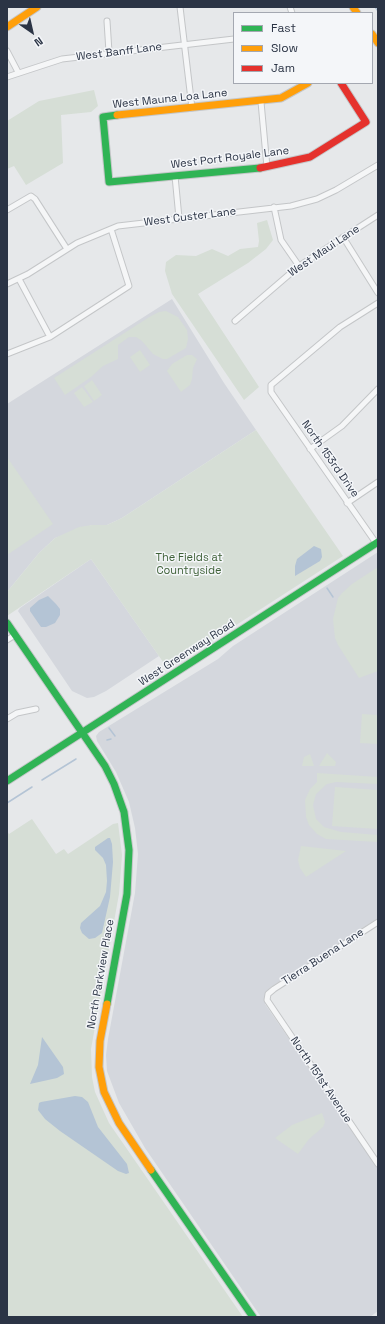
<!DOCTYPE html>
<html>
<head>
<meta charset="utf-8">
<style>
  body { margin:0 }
  #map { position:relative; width:385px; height:1324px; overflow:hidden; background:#e6e8ea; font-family:"Space Grotesk",sans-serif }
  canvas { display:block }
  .frame { position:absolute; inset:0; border:8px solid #2b3445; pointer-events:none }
  .legend { position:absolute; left:233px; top:12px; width:140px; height:72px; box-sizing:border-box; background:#f4f6f9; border:1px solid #a4a8b1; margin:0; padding:5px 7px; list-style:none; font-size:12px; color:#2b3445 }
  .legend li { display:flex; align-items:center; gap:8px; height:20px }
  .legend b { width:20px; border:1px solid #a4a8b1 }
  .north { position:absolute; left:12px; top:12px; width:40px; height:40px; -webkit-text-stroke:3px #f4f6f9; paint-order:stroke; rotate:146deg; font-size:11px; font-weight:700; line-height:16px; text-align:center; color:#2b3445 }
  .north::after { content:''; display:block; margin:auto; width:14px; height:18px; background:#2b3445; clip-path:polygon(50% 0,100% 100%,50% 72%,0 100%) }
</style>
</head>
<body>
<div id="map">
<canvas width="385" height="1324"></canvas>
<div class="frame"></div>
<ul class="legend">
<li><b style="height:5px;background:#30b455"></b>Fast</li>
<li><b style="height:5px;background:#ff9f0a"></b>Slow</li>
<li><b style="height:5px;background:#e5322d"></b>Jam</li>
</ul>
<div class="north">N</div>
</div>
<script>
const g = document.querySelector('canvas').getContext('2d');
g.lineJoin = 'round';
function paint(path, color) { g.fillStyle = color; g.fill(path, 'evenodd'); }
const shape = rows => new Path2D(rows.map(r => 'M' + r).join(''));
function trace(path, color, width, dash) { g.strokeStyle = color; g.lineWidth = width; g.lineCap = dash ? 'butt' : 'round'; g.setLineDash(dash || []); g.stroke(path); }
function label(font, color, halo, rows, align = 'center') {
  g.font = font + ' "Space Grotesk",sans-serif'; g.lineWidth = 3; g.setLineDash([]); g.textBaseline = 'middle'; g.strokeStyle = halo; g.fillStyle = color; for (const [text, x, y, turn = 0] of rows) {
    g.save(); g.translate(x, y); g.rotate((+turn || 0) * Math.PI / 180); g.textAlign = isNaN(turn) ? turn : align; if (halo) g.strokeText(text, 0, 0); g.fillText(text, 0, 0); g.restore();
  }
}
paint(shape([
  [172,299,224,383,256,430,122,518,107,525,92,525,55,538,39,553,7,592,7,404],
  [378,552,378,918,271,987,266,993,265,1000,265,1004,378,1168,378,1311,370,1317,261,1317,145,1148,119,1103,107,1071,106,1055,108,1039,135,893,138,854,135,828,129,802,116,772,97,741,96,736,99,732,218,659,233,646],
  [91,559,159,656,106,691,94,697,87,698,72,691,18,611,20,608]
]), '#d4d7dd');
paint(shape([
  [94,90,98,106,91,112,61,115,63,163,26,185,14,166,7,169,7,121,39,101],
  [267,220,273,240,266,249,248,263,198,294,259,387,244,400,172,294,165,271,166,262,176,255,196,256,212,249,228,256,240,249,258,247,259,241,257,223],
  [166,311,178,317,187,330,188,339,186,348,167,359,163,359,153,354,142,341,136,337,129,337,118,345,118,359,103,366,91,377,65,395,54,378,151,316,159,312],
  [140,350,150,365,140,372,130,357],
  [187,355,192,355,197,359,193,368,192,379,190,385,181,392,167,371,172,364],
  [92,380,102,395,94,401,84,386],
  [82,387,93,402,84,407,74,393],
  [256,430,343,556,168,669,91,559,7,616,7,592,39,553,55,538,79,527,92,525,107,525,122,518],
  [7,457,53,524,7,555],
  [378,567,378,671,359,678,338,645,335,638,333,619,338,598,342,593,352,584],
  [362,714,378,715,378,744,360,743],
  [327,753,336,762,335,766,319,766],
  [310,754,314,766,302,766,304,757],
  [317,773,378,777,378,784,336,782,327,784,316,794,313,805,316,819,324,827,341,832,378,835,378,842,326,839,317,834,309,825,306,817,305,800,310,789,317,782],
  [335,787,378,790,378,829,332,826],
  [32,819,56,854,64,849,68,854,113,824,118,823,122,855,119,894,91,1049,92,1077,95,1092,109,1123,243,1317,7,1317,7,831,9,834],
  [301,846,346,851,306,877,300,868,298,860],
  [322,1113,325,1122,323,1127,309,1139,298,1154,275,1138,292,1125]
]), '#d6ded6');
paint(shape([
  [314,546,321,549,322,557,320,561,295,576,295,566,297,559],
  [48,596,56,604,60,609,60,615,55,623,46,627,41,627,30,611,30,608,39,600],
  [108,838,110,838,112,844,113,862,110,897,102,933,95,938,89,939,82,933,80,928,81,923,100,906,106,892,107,881,106,865,103,858,95,850,95,847],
  [42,1037,63,1067,64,1074,57,1078,30,1084,38,1065],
  [75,1096,82,1097,88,1102,98,1127,127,1164,129,1173,126,1174,118,1171,60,1131,45,1119,38,1110,39,1103,41,1102]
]), '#b4c4d5');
trace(shape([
  [375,7,378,11],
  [327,588,333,597],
  [109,728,115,736],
  [107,740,111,739],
  [42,780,76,759],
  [7,803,32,787]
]), '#b4c4d5', 1.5);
const street = shape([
  [180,7,192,108],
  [290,7,292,13],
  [107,21,109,52],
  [7,51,18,72],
  [7,77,62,59,234,39],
  [261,102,267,167],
  [175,176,179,218],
  [274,207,281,240,299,266],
  [7,210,31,196,35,199,67,249],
  [343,237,378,293],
  [19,279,50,337],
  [7,284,28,274,77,243,118,226,291,206,317,199,336,190,378,165],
  [235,321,299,266,378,215],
  [7,354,50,337,129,286,111,229],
  [310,449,342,426,378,389],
  [347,503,378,482],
  [376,543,271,392,271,385,340,327,378,303],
  [7,640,15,635],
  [7,719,17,713,36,709],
  [378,922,274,989,268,994,267,1000,378,1164]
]);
const fast = shape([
  [117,115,103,117,109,182,260,168],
  [7,623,105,766,114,784,124,812,129,850,127,894,107,1004],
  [7,781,378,542],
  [151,1170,253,1317]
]);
const slow = shape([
  [353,7,357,13],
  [7,27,37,7],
  [372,34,378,43],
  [117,115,281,98,308,83],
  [107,1004,100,1041,99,1067,104,1092,119,1123,151,1170]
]);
const jam = shape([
  [260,168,310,157,366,122,341,83]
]);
trace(street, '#c4c6c8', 7);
trace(fast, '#c4c6c8', 9);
trace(slow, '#c4c6c8', 9);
trace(jam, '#c4c6c8', 9);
trace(street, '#f5f6f7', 5);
trace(fast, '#30b455', 7);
trace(slow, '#ff9f0a', 7);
trace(jam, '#e5322d', 7);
label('11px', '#2b3445', '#f4f6f9', [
  ["West Banff Lane",119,52,-7],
  ["West Mauna Loa Lane",170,99,-6],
  ["West Port Royale Lane",230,158,-7],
  ["West Custer Lane",190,217,-7],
  ["West Maui Lane",324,251,-34],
  ["North 153rd Drive",330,459,55],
  ["West Greenway Road",187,653,-33],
  ["Tierra Buena Lane",323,957,-33],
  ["North Parkview Place",101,974,-80],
  ["North 151st Avenue",321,1080,56]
]);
label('11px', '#3f6138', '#f4f6f9', [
  ["The Fields at",189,558],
  ["Countryside",189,571]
]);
</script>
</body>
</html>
